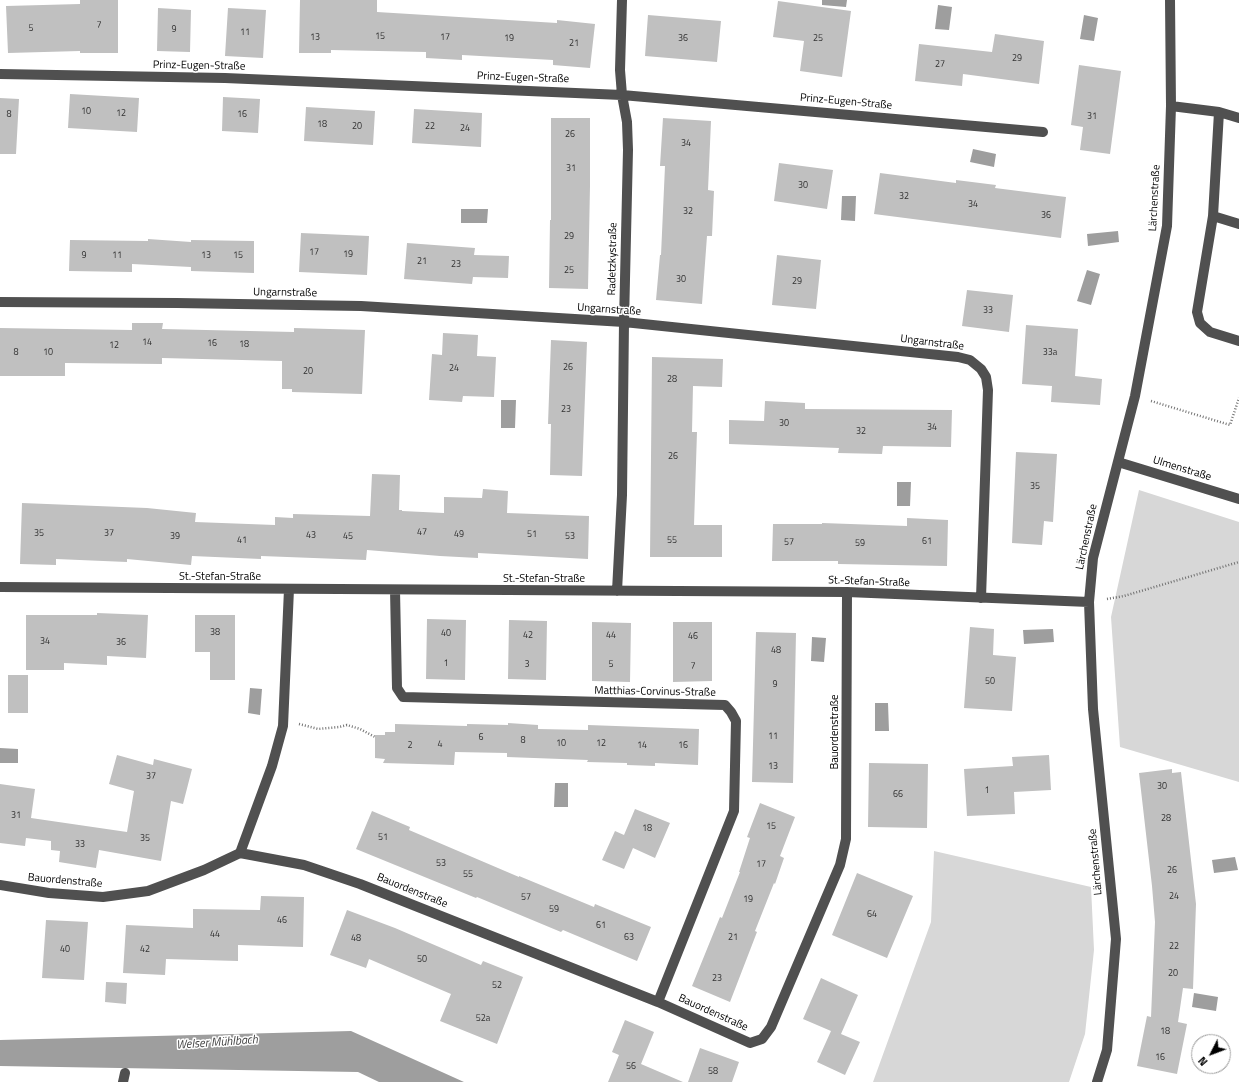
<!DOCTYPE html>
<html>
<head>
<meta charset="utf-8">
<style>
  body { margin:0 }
  #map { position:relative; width:1239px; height:1082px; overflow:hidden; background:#fff; font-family:"Titillium Web",sans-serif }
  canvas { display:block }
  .north { position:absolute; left:1191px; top:1034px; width:40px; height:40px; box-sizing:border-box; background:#fff; border:1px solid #999; border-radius:50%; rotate:228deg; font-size:11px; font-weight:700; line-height:16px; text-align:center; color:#000 }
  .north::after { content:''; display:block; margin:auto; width:14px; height:18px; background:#000; clip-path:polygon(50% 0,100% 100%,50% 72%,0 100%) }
</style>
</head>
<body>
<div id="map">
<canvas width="1239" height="1082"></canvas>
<div class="north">N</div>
</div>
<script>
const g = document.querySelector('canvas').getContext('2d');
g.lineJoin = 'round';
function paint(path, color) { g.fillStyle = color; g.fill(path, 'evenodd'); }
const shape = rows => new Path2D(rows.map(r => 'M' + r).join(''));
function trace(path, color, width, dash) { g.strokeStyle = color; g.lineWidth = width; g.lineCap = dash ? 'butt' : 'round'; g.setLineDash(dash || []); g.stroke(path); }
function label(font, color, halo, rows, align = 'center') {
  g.font = font + ' "Titillium Web",sans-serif'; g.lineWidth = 3; g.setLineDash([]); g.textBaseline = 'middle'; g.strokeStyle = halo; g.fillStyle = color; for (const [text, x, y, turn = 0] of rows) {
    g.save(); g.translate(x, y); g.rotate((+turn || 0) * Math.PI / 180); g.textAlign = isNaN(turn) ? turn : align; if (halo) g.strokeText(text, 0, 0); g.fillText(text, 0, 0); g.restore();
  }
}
paint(shape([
  [1139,490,1239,522,1239,782,1120,747,1111,617],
  [934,851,1091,887,1094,950,1085,1034,1069,1082,873,1082,931,922]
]), '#d7d7d7');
paint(shape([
  [822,0,847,0,846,7,822,5],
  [938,5,952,7,949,30,935,29],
  [1084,15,1098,18,1094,41,1080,39],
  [973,149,996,154,994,167,970,162],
  [842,196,856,196,855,221,841,220],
  [461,209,488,209,487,223,461,223],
  [1118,231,1119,242,1088,246,1087,234],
  [1087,270,1100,274,1091,305,1077,301],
  [501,400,516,400,515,428,501,428],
  [897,482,911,482,910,506,897,506],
  [1053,629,1054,642,1024,644,1023,630],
  [812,637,826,638,824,662,811,661],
  [250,688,262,689,260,715,248,713],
  [875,703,888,703,889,731,875,731],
  [0,748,18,749,18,763,0,763],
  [555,783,568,783,568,807,554,807],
  [1235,857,1238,870,1214,873,1212,860],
  [1194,993,1218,997,1216,1011,1192,1007],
  [351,1031,464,1082,379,1082,358,1072,0,1066,0,1040]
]), '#9e9e9e');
paint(shape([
  [80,0,118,0,118,53,80,53,80,51,8,53,6,6,80,4],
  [300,0,377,0,377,12,557,23,557,20,595,24,590,68,553,65,553,60,462,55,462,60,426,58,426,52,331,50,331,53,299,53],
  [778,1,851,11,842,77,800,71,804,41,773,37],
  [158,8,191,10,190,52,157,51],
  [228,8,266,10,263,58,225,56],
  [648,15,721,21,717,62,645,56],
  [995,34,1044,41,1039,84,963,74,962,86,915,81,919,44,992,52],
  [1079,65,1121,71,1110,154,1080,150,1083,127,1071,125],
  [70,94,139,98,137,132,68,128],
  [223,97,260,99,258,133,222,131],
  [0,98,19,99,16,154,0,154],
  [306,107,375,111,373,145,304,141],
  [414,109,482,113,481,147,412,143],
  [551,118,590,118,590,186,588,289,549,288,550,220,551,220],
  [663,118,711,121,708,190,714,191,712,236,707,236,702,304,656,300,660,255,661,255,665,166,660,166],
  [779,163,833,170,827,209,774,201],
  [880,173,956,183,956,180,996,185,995,188,1066,197,1061,238,874,214],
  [301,233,369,236,367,275,299,272],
  [148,239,191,242,191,240,254,241,254,273,191,271,191,267,132,264,132,272,69,271,70,240,148,241],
  [407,243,475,248,474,255,509,256,508,278,473,277,472,284,404,279],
  [777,255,821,260,816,309,772,305],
  [967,290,1013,295,1009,332,962,326],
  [132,323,163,323,162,329,294,332,294,328,365,330,362,394,292,392,292,389,282,389,282,361,162,358,162,364,65,363,65,376,0,376,0,328,132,330],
  [1026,325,1078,329,1075,376,1102,379,1100,405,1051,402,1052,386,1022,384],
  [443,333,478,335,477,356,496,357,494,397,463,396,462,402,429,400,432,354,442,355],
  [551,340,587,342,582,476,550,475,551,424,548,424],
  [652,357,723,359,722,387,693,386,692,432,697,432,694,525,722,525,722,557,650,557],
  [765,401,805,403,805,409,952,410,951,447,883,446,882,454,838,453,839,448,729,444,729,420,764,421],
  [1016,452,1057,454,1053,522,1044,521,1042,545,1012,543],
  [372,474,400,475,399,510,402,510,402,511,444,513,444,497,482,498,483,489,508,491,507,513,589,516,588,559,478,553,478,558,440,556,367,550,366,560,261,556,261,559,192,556,191,565,127,559,127,562,56,559,56,565,20,564,22,503,147,508,196,513,195,522,275,525,275,517,293,518,293,514,370,516],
  [907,518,948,520,947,566,838,564,838,561,772,561,773,524,822,524,822,523,907,526],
  [97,613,148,615,146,658,107,656,107,665,64,663,64,670,26,670,26,615,97,615],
  [195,615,235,615,235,680,210,680,210,652,195,652],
  [427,619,466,620,465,680,426,679],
  [509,620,547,621,546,680,508,679],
  [592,622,631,623,630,682,592,681],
  [673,622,712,622,712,681,673,682],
  [970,627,994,629,993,655,1016,657,1012,711,964,708],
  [756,632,796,633,793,783,752,782],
  [8,675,28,675,28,713,8,713],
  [508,723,538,725,538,729,588,730,588,725,699,729,698,765,655,763,655,766,627,765,627,763,587,762,588,760,507,757,507,753,455,752,454,765,383,763,385,759,375,758,375,735,385,735,385,732,395,732,395,724,467,726,467,724,508,725],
  [117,755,153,765,154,759,192,769,183,804,171,801,161,861,99,850,96,868,59,862,60,851,51,850,51,841,26,838,25,846,0,843,0,784,35,789,31,818,127,832,134,791,109,784],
  [1049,755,1051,790,1014,792,1015,814,967,816,964,769,1013,766,1012,757],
  [869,763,928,764,927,828,868,827],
  [1172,769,1172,773,1181,772,1196,904,1193,989,1183,988,1178,1022,1187,1024,1177,1074,1137,1066,1147,1016,1151,1017,1155,922,1152,886,1139,773],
  [760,803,795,817,780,856,784,858,775,884,774,883,755,931,757,932,730,1002,692,986,720,917,722,918,740,872,739,872,750,838,747,837],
  [635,809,670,823,655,858,633,848,624,869,602,860,615,831,624,835],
  [372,811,410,827,409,830,519,877,519,876,594,907,595,904,651,927,637,961,563,930,561,932,477,897,476,898,356,849],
  [857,873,913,896,887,958,832,935],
  [261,896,304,897,303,947,238,945,238,961,166,959,165,975,123,973,126,925,193,928,193,909,260,910],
  [347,910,395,928,481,965,483,961,523,977,497,1044,440,1021,451,994,369,959,366,968,330,955],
  [46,920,88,922,84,980,42,978],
  [821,978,858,995,841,1034,860,1042,845,1075,817,1062,831,1031,803,1019],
  [106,982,127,983,126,1004,105,1002],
  [625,1020,654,1032,641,1064,683,1082,608,1082,619,1055,612,1052],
  [700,1048,739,1062,732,1082,688,1082]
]), '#c0c0c0');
trace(shape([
  [1151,401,1230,425,1239,398],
  [1107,599,1124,596,1239,562],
  [299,724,318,729,339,727,347,725,360,729,375,737]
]), '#727272', 2.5, [1, 2]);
trace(shape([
  [0,74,225,78,622,95,1043,132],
  [1171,106,1219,112,1239,118],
  [1219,112,1213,216,1197,312,1200,323,1210,332,1239,341],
  [1213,216,1239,224],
  [0,302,177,303,361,306,624,322,958,357,970,360,981,369,986,377,988,390,981,598],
  [1118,462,1239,499],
  [0,587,847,592,1089,602],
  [395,590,397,688,403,697,725,705,731,712,736,721,734,811,658,1002],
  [617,591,622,495,624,322,628,150,627,122,622,95,620,70,622,0],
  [240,853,272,766,283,726,289,589],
  [0,885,49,893,103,897,148,891,204,870,240,853,304,865,360,884,658,1002,750,1043,762,1039,771,1027,840,865,846,839,847,592],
  [123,1082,125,1073],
  [1097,1082,1107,1050,1116,939,1093,709,1089,602,1093,558,1135,396,1167,226,1171,106,1170,0]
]), '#505050', 10);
label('9px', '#303030', null, [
  ["7",99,26],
  ["5",31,29],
  ["9",174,30],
  ["11",245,33],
  ["15",380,37],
  ["13",315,38],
  ["17",445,38],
  ["19",509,39],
  ["36",683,39],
  ["25",818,39],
  ["21",574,44],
  ["29",1017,59],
  ["27",940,65],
  ["10",86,112],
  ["12",121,114],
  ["8",9,115],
  ["16",242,115],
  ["31",1092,117],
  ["18",322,125],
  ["20",357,127],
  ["22",430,127],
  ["24",465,129],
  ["26",570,135],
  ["34",686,144],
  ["31",571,169],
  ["30",803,186],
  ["32",904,197],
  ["34",973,205],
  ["32",688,212],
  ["36",1046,216],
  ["29",569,237],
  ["17",314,253],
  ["19",348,255],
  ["9",84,256],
  ["11",117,256],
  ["13",206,256],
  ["15",238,256],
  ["21",422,262],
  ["23",456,265],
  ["25",569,271],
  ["30",681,280],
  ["29",797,282],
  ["33",988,311],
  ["14",147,343],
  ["16",212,344],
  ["18",244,345],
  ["12",114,346],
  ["8",16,353],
  ["10",48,353],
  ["33a",1050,353],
  ["26",568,368],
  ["24",454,369],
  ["20",308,372],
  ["28",672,380],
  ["23",566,410],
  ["30",784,424],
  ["34",932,428],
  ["32",861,432],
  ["26",673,457],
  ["35",1035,487],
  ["47",422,533],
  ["35",39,534],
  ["37",109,534],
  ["49",459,535],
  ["51",532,535],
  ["43",311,536],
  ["39",175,537],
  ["45",348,537],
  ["53",570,537],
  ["41",242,541],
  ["55",672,541],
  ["61",927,542],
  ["57",789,543],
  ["59",860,544],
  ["38",215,633],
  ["40",446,634],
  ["42",528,636],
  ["44",611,636],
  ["46",693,637],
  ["34",45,642],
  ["36",121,643],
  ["48",776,651],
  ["1",446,664],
  ["3",527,665],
  ["5",611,665],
  ["7",693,667],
  ["50",990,682],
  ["9",775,685],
  ["11",773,737],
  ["6",481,738],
  ["8",523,741],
  ["10",561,744],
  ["12",601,744],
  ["4",440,745],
  ["2",410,746],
  ["14",642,746],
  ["16",683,746],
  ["13",773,767],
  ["37",151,777],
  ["30",1162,787],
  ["1",987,791],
  ["66",898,795],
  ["31",16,816],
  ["28",1166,819],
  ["15",771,827],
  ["18",647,829],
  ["51",383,838],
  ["35",145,839],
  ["33",80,845],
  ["53",441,864],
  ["17",761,865],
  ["26",1172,871],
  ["55",468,875],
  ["24",1174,897],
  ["57",526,898],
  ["19",748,900],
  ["59",554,910],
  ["64",872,915],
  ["46",282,921],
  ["61",601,926],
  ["44",215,935],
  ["63",629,938],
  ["21",733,938],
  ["48",356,939],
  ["22",1174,947],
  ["40",65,950],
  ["42",145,950],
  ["50",422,960],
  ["20",1173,974],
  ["23",717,979],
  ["52",497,986],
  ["52a",483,1019],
  ["18",1165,1032],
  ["16",1160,1058],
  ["56",631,1067],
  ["58",713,1072]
]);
label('11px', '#000', '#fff', [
  ["Prinz-Eugen-Straße",199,66,1],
  ["Prinz-Eugen-Straße",523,78,2],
  ["Prinz-Eugen-Straße",846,102,5],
  ["Lärchenstraße",1155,198,-87],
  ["Radetzkystraße",613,259,-89],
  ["Ungarnstraße",285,293,1],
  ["Ungarnstraße",609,310,4],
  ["Ungarnstraße",932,343,7],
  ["Ulmenstraße",1182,469,17],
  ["Lärchenstraße",1087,537,-78],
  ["St.-Stefan-Straße",220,577],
  ["St.-Stefan-Straße",544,579],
  ["St.-Stefan-Straße",869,582,2],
  ["Matthias-Corvinus-Straße",655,692,1],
  ["Bauordenstraße",835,732,-90],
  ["Lärchenstraße",1096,862,-95],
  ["Bauordenstraße",65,881,5],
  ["Bauordenstraße",412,891,22],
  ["Bauordenstraße",713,1013,24]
]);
label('italic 12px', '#3f3f3f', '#fff', [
  ["Welser Mühlbach",217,1043,-4]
]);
</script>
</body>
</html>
